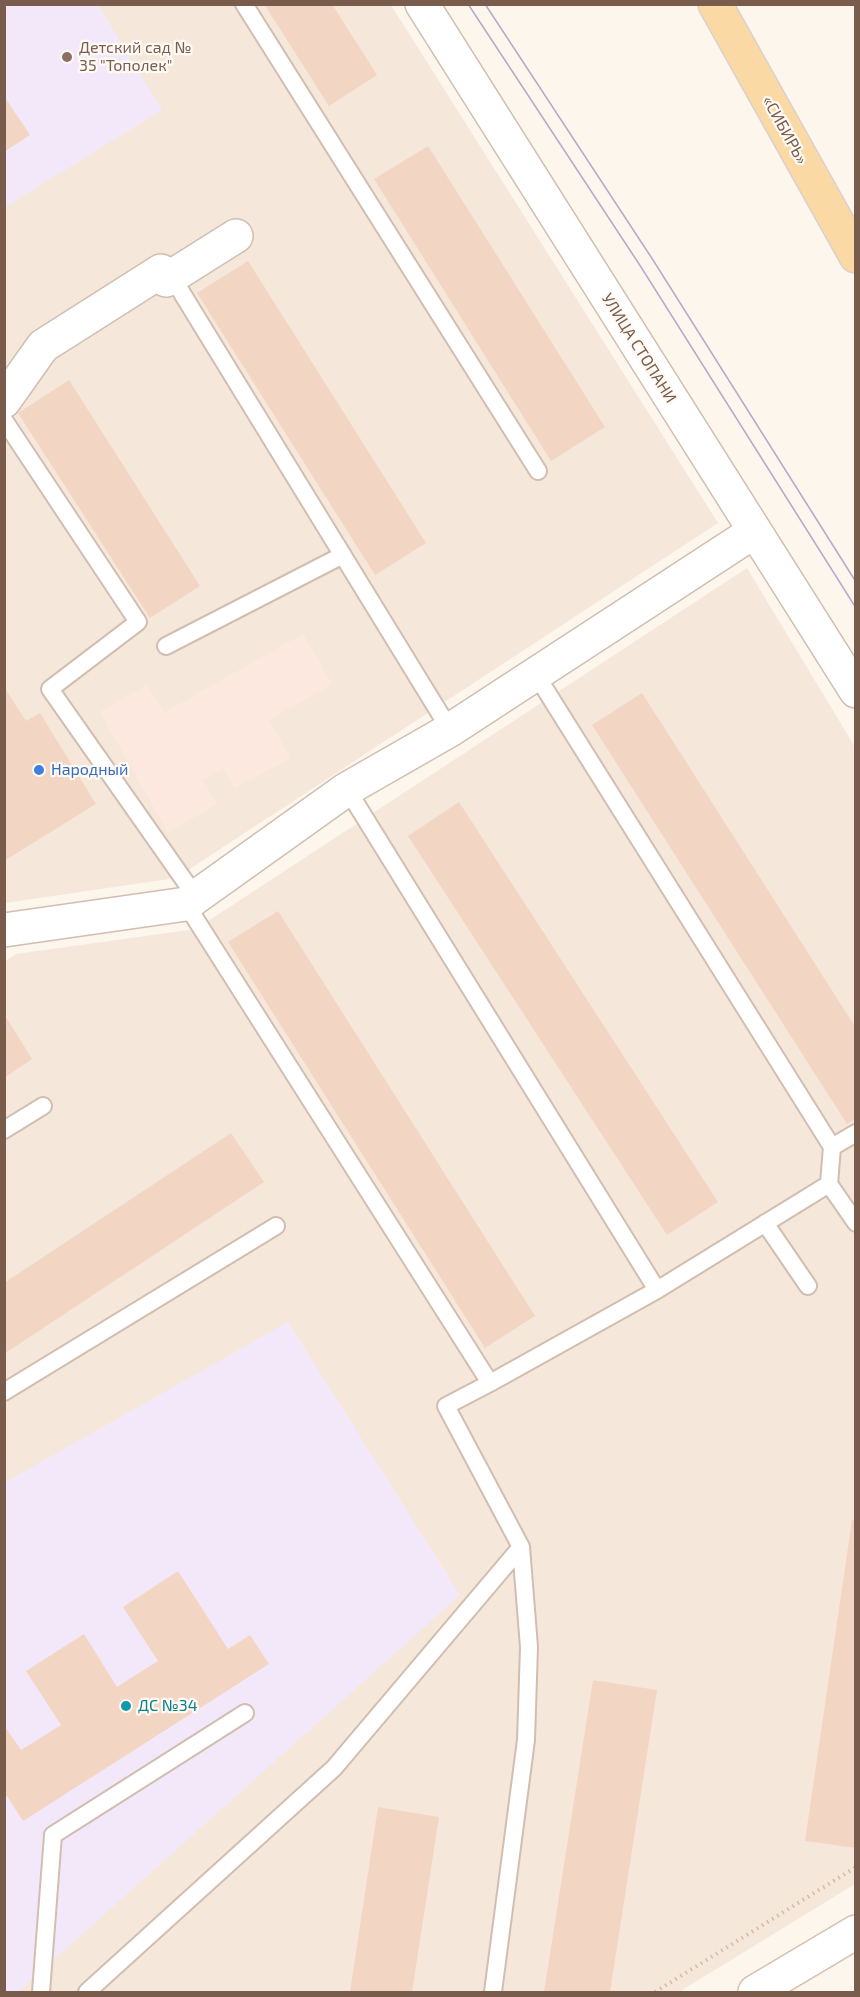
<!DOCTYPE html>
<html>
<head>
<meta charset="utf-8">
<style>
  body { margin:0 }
  #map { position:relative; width:860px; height:1997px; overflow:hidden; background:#fdf6ec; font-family:"Exo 2",sans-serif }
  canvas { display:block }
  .frame { position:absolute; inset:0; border:6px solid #7a5c4d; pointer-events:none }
</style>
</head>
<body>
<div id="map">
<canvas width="860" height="1997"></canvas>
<div class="frame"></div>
</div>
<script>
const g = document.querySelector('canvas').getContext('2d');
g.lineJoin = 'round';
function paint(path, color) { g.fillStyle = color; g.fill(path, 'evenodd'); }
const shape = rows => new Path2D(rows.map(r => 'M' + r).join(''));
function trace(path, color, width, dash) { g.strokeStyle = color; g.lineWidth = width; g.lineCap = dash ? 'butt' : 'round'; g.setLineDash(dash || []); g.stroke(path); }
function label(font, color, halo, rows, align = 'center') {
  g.font = font + ' "Exo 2",sans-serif'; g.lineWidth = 4.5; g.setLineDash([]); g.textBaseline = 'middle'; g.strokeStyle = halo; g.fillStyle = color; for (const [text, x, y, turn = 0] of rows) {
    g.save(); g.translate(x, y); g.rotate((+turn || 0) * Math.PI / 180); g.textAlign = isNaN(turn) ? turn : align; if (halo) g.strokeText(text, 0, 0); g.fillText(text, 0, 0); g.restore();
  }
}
paint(shape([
  [4,5,391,5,718,523,176,878,5,903],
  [747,568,855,747,855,1884,679,1992,5,1992,5,961,16,954,196,929]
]), '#f5e8da');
paint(shape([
  [303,634,332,684,269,720,290,758,235,788,224,768,203,780,217,804,168,832,100,712,147,685,164,713]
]), '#fde8e0');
paint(shape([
  [5,5,98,5,162,110,5,207],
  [288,1322,460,1595,18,1992,4,1992,4,1483]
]), '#f3e8fa');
paint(shape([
  [264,4,332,4,377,75,329,106],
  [4,96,30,135,4,152],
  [428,146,605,427,551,461,374,179],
  [248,261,426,543,375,575,197,293],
  [69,380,200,586,150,618,18,413],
  [4,687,26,721,40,713,96,804,4,861],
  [642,693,856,1028,856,1119,847,1124,592,725],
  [459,802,718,1202,667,1235,408,836],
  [278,911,535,1316,485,1348,228,942],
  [4,1014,32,1059,4,1078],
  [231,1133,264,1182,4,1354,4,1283],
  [852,1520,856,1520,856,1848,805,1841],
  [178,1571,228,1649,250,1635,269,1664,23,1821,7,1796,4,1798,4,1725,21,1750,61,1725,26,1671,84,1634,117,1687,158,1661,123,1607],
  [593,1680,657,1690,610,1992,544,1992],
  [378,1807,439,1817,412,1992,350,1992]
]), '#f3d5c3');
const lane = shape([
  [244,4,538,471],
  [180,290,450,730],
  [4,420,138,622,50,689,196,897],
  [166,646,343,555],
  [535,673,832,1147],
  [347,789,657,1290],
  [186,904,490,1383,657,1290,829,1184,832,1147,856,1133],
  [4,1130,43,1106],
  [829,1184,856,1223],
  [765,1223,808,1286],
  [4,1392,276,1226],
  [41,1992,53,1835,245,1713],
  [87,1992,334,1768,521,1547,446,1406,490,1383],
  [493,1992,526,1740,529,1647,521,1547]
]);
const street = shape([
  [422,4,856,691],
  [4,401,43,346,161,271,166,280,236,236],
  [4,930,186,904,347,789,450,730,755,531]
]);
const secondary = shape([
  [755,1992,856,1932]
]);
const primary = shape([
  [715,4,856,256]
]);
trace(lane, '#d1beb0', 20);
trace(street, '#d1beb0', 36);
trace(secondary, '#d6c0b0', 36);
trace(primary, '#dad1cd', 36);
trace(shape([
  [655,1992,856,1867]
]), '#d9b8a5', 4, [1.5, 4.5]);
trace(lane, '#fff', 16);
trace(street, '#fff', 33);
trace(secondary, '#fff', 33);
trace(primary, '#fbd9a5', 33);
trace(shape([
  [468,4,641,267,856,608],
  [485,4,653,260,856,582]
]), '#b9a8c9', 1.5);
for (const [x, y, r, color] of [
  [67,57,6,"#8d6e63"],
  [39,770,6,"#3f7fe0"],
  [126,1706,6,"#0f9aa8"]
]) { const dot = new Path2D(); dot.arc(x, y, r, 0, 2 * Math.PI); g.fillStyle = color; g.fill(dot); trace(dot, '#fffaf3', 2); }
label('16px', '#785e54', '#fffaf3', [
  ["Детский сад №",79,48],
  ["35 \"Тополек\"",79,66]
], 'left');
label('16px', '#7a5c4d', '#fffaf3', [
  ["«СИБИРЬ»",785,130,61],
  ["УЛИЦА СТОПАНИ",639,348,58]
]);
label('16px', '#366cbe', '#fffaf3', [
  ["Народный",51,770]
], 'left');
label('16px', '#0d838f', '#fffaf3', [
  ["ДС №34",138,1706]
], 'left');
</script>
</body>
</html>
